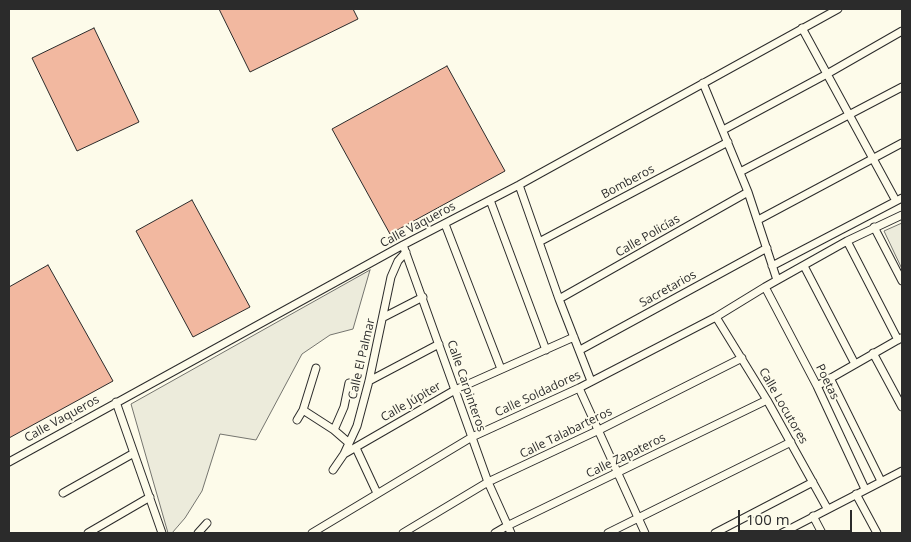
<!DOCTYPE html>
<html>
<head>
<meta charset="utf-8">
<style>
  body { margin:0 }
  #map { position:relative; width:911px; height:542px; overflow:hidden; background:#fdfbea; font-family:"Open Sans",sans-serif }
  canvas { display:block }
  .frame { position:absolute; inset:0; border:10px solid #2b2b2b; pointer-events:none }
  .scale { position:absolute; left:738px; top:510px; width:114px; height:22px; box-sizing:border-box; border:2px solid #2b2b2b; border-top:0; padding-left:6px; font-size:15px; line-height:18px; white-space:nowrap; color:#2b2b2b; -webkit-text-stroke:4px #fdfbea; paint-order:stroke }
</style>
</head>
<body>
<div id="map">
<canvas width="911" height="542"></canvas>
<div class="frame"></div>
<div class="scale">100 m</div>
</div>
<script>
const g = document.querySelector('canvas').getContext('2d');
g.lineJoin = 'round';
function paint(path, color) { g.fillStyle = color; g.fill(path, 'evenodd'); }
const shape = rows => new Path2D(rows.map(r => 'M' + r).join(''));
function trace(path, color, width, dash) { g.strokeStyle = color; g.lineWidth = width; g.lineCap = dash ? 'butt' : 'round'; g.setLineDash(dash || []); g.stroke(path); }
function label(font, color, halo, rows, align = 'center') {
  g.font = font + ' "Open Sans",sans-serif'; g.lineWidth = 4; g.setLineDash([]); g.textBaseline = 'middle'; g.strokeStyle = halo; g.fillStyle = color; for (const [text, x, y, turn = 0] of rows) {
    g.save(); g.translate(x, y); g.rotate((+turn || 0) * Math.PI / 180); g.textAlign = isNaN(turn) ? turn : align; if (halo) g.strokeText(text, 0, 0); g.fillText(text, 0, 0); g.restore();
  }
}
const green = shape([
  [902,223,902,269,884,231,902,223],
  [370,270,353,329,330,335,302,354,256,440,220,434,202,491,185,518,172,533,168,533,131,404,370,270]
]);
paint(green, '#ecebdb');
trace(green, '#74746e', 1);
const building = shape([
  [219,9,353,9,358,19,250,72,219,9],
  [94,28,139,122,77,151,32,58,94,28],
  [447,66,505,171,390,234,332,129,447,66],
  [192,200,250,307,193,337,136,231,192,200],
  [48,265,113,381,9,438,9,287,48,265]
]);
paint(building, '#f2b8a0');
trace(building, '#2b2b2b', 1);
const minor = shape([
  [802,28,896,201],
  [703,83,748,192,777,280],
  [723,130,827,74,902,31],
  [740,172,902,87],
  [519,185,559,299,591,381],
  [490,200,546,350],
  [758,220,902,143],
  [445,224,501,369],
  [874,227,902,281],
  [847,241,898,340],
  [539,242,728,142],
  [403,245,488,482,511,533],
  [772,266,902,198],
  [804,266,855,364],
  [765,287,817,386,865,489],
  [559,299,748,192],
  [384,317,423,297],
  [716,317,767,400,827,508],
  [580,350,767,248],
  [873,353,902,407],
  [830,378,881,481],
  [369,381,439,344],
  [817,386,901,338],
  [579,388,645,533],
  [116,402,162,533],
  [303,410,334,430,349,443],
  [297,420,303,410,316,368],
  [334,430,344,407,349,383],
  [356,448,377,493],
  [344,454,455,390,574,337],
  [9,462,403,245,519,185,838,9],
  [333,470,344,454,357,426,369,381,391,277,398,261,406,252],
  [63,493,134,453],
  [856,494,877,533],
  [813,516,822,533],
  [88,533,150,497],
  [198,533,207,523],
  [312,533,472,437,579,388,716,317,765,287,847,241,902,215],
  [403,533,488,482,599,430,742,358],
  [495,533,507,526,767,400],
  [608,533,791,442],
  [715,533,813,482],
  [782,533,902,471]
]);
trace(minor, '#2b2b2b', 9);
trace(minor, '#fdfbea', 7);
label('12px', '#2b2b2b', '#fdfbea', [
  ["Bomberos",628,182,-28],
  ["Calle Vaqueros",418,225,-28],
  ["Calle Policías",648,236,-30],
  ["Sacretarios",668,289,-29],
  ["Calle El Palmar",362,359,-77],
  ["Poetas",827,382,64],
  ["Calle Carpinteros",466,386,71],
  ["Calle Soldadores",538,394,-25],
  ["Calle Júpiter",411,402,-30],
  ["Calle Locutores",783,406,60],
  ["Calle Vaqueros",62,419,-29],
  ["Calle Talabarteros",566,433,-26],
  ["Calle Zapateros",626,456,-26]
]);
</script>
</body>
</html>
